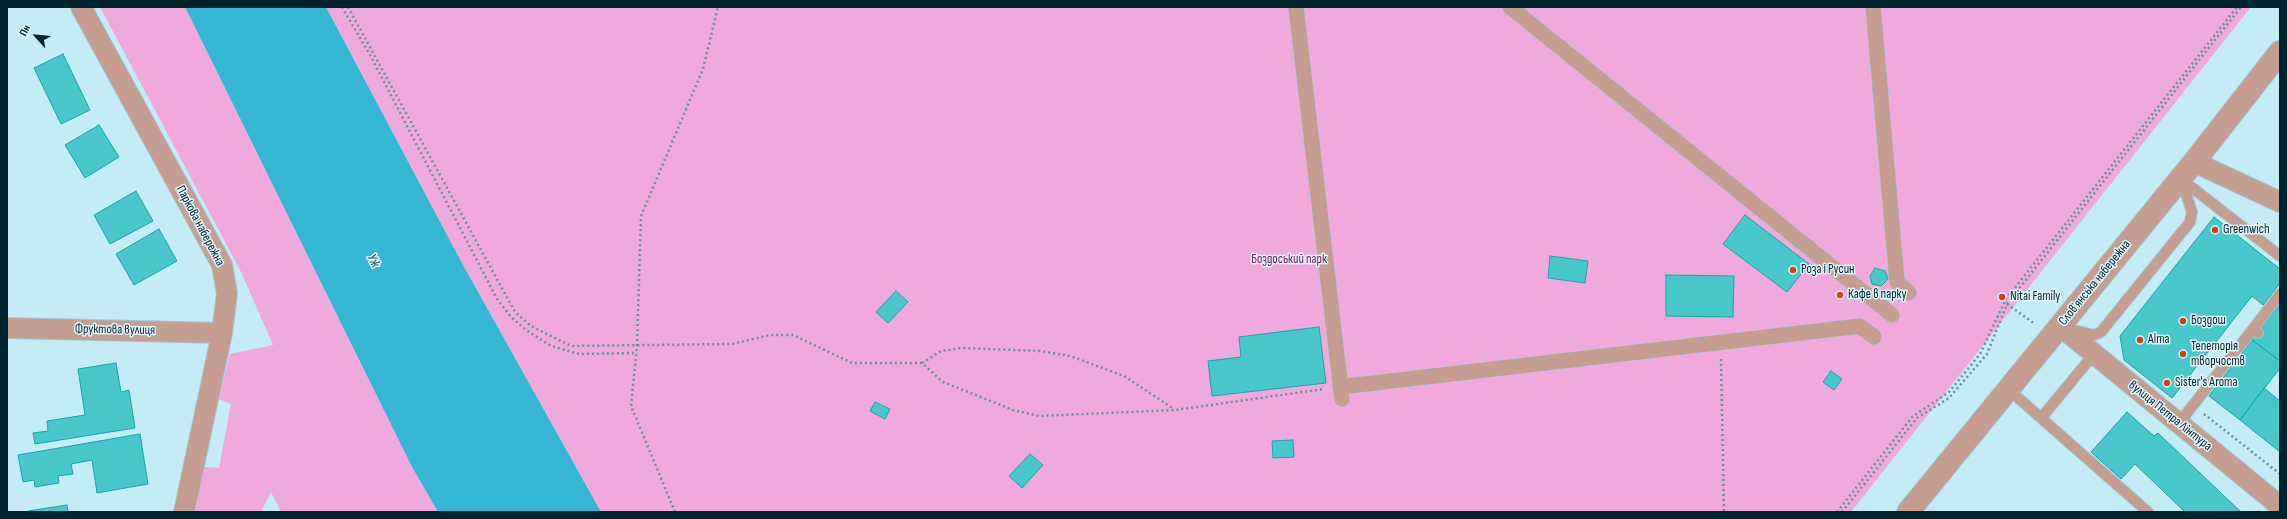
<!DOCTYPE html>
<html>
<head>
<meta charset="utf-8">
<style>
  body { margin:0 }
  #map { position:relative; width:2287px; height:519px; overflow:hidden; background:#c4ecf7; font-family:"Sofia Sans Condensed",sans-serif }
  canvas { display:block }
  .frame { position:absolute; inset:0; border:8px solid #00242d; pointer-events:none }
  .north { position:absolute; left:16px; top:16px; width:40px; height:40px; -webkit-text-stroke:3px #e1f5fb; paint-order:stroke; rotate:297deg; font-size:11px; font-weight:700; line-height:16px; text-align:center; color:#00242d }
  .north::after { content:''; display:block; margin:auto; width:14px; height:18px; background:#00242d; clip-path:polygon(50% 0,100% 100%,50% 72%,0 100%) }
</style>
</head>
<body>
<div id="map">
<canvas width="2287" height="519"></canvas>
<div class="frame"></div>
<div class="north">Пн</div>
</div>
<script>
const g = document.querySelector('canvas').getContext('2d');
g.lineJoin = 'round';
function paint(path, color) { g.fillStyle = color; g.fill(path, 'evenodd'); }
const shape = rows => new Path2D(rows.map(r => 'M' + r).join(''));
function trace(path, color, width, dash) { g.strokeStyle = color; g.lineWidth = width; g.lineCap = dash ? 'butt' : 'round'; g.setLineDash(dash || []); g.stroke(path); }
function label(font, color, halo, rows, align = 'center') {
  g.font = font + ' "Sofia Sans Condensed",sans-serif'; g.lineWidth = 3; g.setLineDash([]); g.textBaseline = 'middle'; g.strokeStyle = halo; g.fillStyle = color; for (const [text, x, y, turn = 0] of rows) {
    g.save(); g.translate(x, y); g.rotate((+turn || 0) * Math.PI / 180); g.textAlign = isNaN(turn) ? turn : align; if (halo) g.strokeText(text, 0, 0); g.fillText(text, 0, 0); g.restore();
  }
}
paint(shape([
  [100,7,185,7,412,467,438,512,281,512,271,492,261,512,195,512,204,467,219,468,231,404,218,399,230,354,273,345,241,272],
  [326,7,2251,7,1851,512,601,512,463,265]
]), '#f0a9dd');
paint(shape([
  [185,7,326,7,463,265,601,512,438,512,412,467]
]), '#35b6d3');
const building = shape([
  [63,54,90,110,61,124,34,68,63,54],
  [99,125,119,157,85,178,65,145,99,125],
  [136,191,153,221,110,244,94,215,136,191],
  [1745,215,1809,264,1787,292,1723,244,1745,215],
  [2214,217,2280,269,2280,283,2263,305,2252,296,2172,398,2124,360,2120,336,2214,217],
  [159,229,177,261,134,285,116,254,159,229],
  [1550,256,1588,261,1585,283,1548,278,1550,256],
  [1875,268,1885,271,1888,279,1881,286,1872,284,1870,276,1875,268],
  [1666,275,1734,276,1733,317,1666,316,1666,275],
  [896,291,908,302,888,323,876,312,896,291],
  [2280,304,2280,361,2252,340,2280,304],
  [1319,327,1326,383,1212,396,1208,361,1241,357,1239,337,1319,327],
  [2252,340,2280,361,2280,368,2240,420,2209,396,2252,340],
  [116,363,121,392,129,390,135,428,35,444,33,433,48,431,47,421,85,415,78,369,116,363],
  [1831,371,1842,379,1834,390,1823,382,1831,371],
  [2264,388,2280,401,2280,452,2240,420,2264,388],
  [875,402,890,409,885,419,870,411,875,402],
  [2127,412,2154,436,2158,433,2241,512,2185,512,2135,464,2121,479,2091,452,2127,412],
  [140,434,148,484,97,493,92,460,71,464,73,474,58,476,59,483,35,487,34,480,23,482,18,455,140,434],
  [1293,440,1294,457,1273,458,1272,441,1293,440],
  [1030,454,1043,465,1022,488,1009,476,1030,454],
  [67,505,68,512,29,512,28,511,67,505]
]);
paint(building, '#48c8ca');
trace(building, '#13a7a9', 1);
const service = shape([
  [2181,179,2280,256],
  [2070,329,2094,335,2101,332,2190,222,2192,212,2181,179],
  [2258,333,2253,329,2280,294],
  [2008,389,2148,512],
  [2042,417,2094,354],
  [2179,423,2253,329]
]);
const pedestrian = shape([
  [1296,7,1342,399],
  [1510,7,1892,315],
  [1873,7,1897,282,1909,293],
  [1340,387,1860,326,1874,337]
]);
const minor = shape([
  [81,7,222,265,227,293,222,333,184,512],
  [2194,162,2280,202],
  [2060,326,2280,506],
  [7,328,222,333]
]);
const tertiary = shape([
  [1908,512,2194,162,2280,52]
]);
trace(service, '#a1c8d3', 12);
trace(pedestrian, '#a1c8d3', 16);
trace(minor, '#a1c8d3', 22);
trace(tertiary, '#a1c8d3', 24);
trace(shape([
  [342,7,370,55,497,299,511,317,526,330,551,346,579,354,636,353],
  [348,7,515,312,531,326,571,346,732,344,770,335,793,335,852,363,922,363,943,382,1013,410,1039,416,1175,410,1324,389],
  [2007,304,2035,324],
  [1721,359,1724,512],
  [922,363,941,351,962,348,1041,351,1070,356,1124,376,1174,409],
  [2204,414,2280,474],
  [675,512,631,406,637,346,641,216,703,69,718,7],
  [1837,512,1912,417,1949,392,1980,354,2006,299,2237,7],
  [1842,512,1917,418,1949,398,1987,354,2007,304,2241,7]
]), '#698f99', 2.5, [2, 3]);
trace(service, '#c69d91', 10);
trace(pedestrian, '#c69d91', 15);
trace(minor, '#c69d91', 20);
trace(tertiary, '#c69d91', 22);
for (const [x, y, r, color] of [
  [2215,230,4,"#cc4317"],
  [1793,270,4,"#cc4317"],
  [1840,295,4,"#cc4317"],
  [2002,297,4,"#cc4317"],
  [2183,321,4,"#cc4317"],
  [2140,340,4,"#cc4317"],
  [2183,354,4,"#cc4317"],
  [2167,383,4,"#cc4317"]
]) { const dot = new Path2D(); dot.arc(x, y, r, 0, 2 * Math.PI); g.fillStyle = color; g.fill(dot); trace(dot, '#e1f5fb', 1.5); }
label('13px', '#00242d', '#e1f5fb', [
  ["Паркова набережна",200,226,62],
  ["Словʼянська набережна",2095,283,-51],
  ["Фруктова вулиця",115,330,1],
  ["вулиця Петра Лінтура",2170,416,39]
]);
label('13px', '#00242d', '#e1f5fb', [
  ["Greenwich",2223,230],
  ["Роза і Русин",1801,270],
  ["Кафе в парку",1848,295],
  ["Nitai Family",2010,297],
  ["Боздош",2191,321],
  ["Alma",2148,340],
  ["Тепеторія",2191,347],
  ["творчоств",2191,362],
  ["Sister's Aroma",2175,383]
], 'left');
label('13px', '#6f175f', '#e1f5fb', [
  ["Боздоський парк",1289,260]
]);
label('italic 14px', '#0f4652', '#e1f5fb', [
  ["Уж",373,261,63]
]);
</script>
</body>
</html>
